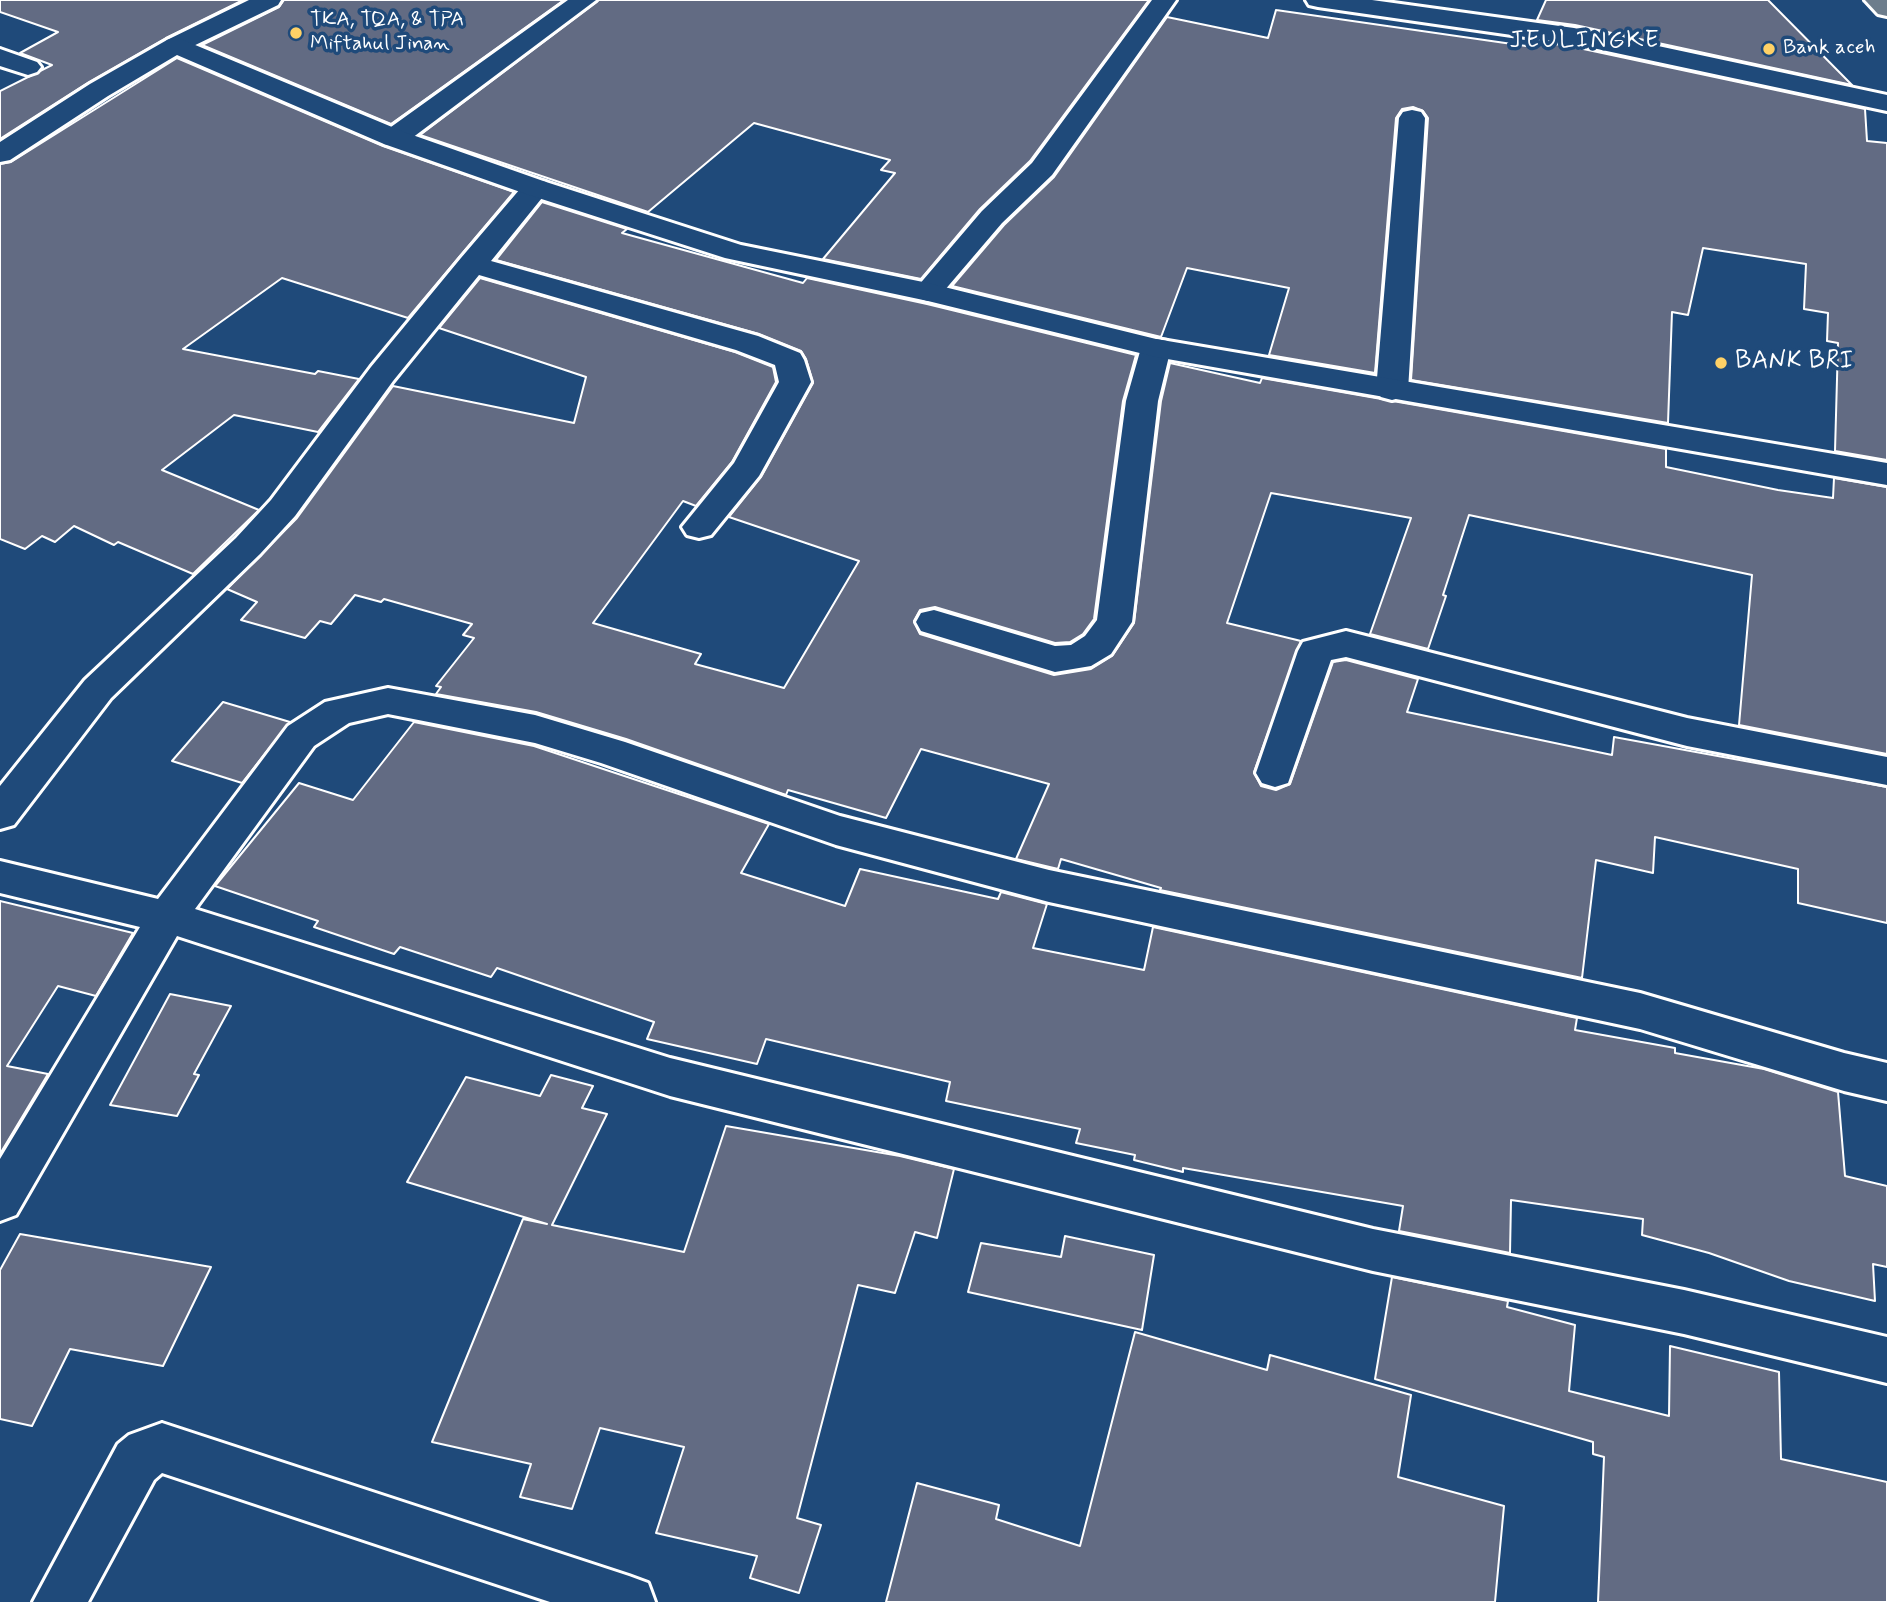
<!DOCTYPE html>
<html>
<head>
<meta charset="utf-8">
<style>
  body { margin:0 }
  canvas { display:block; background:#1f4a7a }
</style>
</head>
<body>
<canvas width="1887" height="1602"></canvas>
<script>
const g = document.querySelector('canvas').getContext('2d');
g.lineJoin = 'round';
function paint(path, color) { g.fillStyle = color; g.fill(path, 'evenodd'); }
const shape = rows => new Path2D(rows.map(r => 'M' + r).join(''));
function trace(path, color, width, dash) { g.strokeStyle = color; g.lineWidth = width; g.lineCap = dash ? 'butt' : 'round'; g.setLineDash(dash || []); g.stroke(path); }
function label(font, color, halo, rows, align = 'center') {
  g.font = font + ' Mynerve,sans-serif'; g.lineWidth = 7; g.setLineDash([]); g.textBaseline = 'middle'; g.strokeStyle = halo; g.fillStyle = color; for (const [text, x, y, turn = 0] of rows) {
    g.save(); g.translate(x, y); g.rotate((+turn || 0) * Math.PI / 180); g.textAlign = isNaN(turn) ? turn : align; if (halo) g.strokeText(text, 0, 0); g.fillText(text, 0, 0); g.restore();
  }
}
const building = shape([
  [0,0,243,0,166,38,89,82,0,139,0,91,52,65,20,53,58,32,0,12,0,0],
  [284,0,564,0,391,124,202,45,279,7,284,0],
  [599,0,1149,0,1030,161,980,209,921,279,823,259,895,173,881,170,890,160,754,123,648,212,420,135,599,0],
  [1546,0,1768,0,1852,85,1575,25,1537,20,1546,0],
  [1276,10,1526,46,1529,40,1574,47,1865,109,1867,141,1887,143,1887,460,1835,451,1838,343,1827,341,1828,313,1804,309,1806,264,1703,248,1688,315,1672,312,1668,423,1411,380,1428,118,1423,111,1413,107,1402,109,1396,118,1375,373,1269,355,1289,288,1187,268,1161,337,952,286,1004,225,1054,177,1167,17,1268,38,1276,10],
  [177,58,383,146,514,192,408,318,282,278,183,349,315,374,318,371,359,379,318,432,234,415,162,470,259,510,193,574,118,542,114,545,74,526,55,542,42,536,25,549,0,539,0,164,11,162,177,58],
  [542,202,627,229,622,233,803,283,807,278,927,304,1136,355,1123,401,1094,619,1083,634,1070,642,1055,643,935,607,920,610,914,621,920,634,1054,675,1091,669,1112,656,1134,623,1161,401,1170,363,1260,383,1262,378,1666,449,1666,467,1778,490,1833,498,1834,478,1887,487,1887,754,1739,725,1752,575,1469,515,1443,595,1446,596,1428,649,1370,634,1411,518,1271,493,1227,623,1301,641,1254,772,1261,786,1276,790,1290,784,1333,662,1346,660,1418,679,1407,712,1612,755,1614,737,1887,787,1887,923,1798,903,1798,869,1655,837,1653,873,1596,860,1582,978,1160,890,1161,888,1061,859,1058,869,1016,859,1049,784,921,749,886,818,788,790,786,795,626,739,536,712,436,694,441,687,436,686,474,638,463,635,472,624,384,599,381,602,355,595,331,624,320,621,305,638,241,620,257,602,227,589,297,518,393,386,574,423,586,377,439,328,480,278,735,352,773,367,776,382,732,462,696,506,683,501,593,623,701,654,695,664,784,688,859,561,729,517,761,477,813,383,806,359,801,351,759,334,496,260,542,202],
  [223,702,290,722,242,783,172,761,223,702],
  [414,722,534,746,769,824,741,873,845,906,860,869,998,899,1001,892,1047,904,1033,948,1144,970,1153,927,1577,1018,1575,1030,1675,1048,1675,1053,1764,1069,1838,1092,1845,1176,1887,1186,1887,1267,1873,1264,1875,1301,1789,1281,1709,1253,1642,1235,1643,1219,1511,1200,1510,1253,1399,1231,1403,1206,1183,1168,1183,1172,1134,1160,1135,1155,1076,1143,1080,1129,946,1101,950,1082,766,1039,757,1064,647,1039,654,1022,497,968,491,977,400,947,394,954,314,927,318,921,215,886,299,783,353,800,414,722],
  [0,901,133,933,96,996,58,986,7,1066,48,1074,0,1154,0,901],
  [170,994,231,1006,194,1074,199,1075,177,1116,110,1105,170,994],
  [551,1075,593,1086,582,1108,607,1114,552,1225,684,1252,726,1126,900,1156,954,1169,937,1238,915,1232,895,1293,858,1285,797,1518,821,1525,799,1593,750,1578,757,1556,656,1533,684,1447,600,1428,572,1509,520,1497,531,1464,432,1442,523,1219,547,1224,407,1182,466,1077,540,1096,551,1075],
  [20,1234,211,1267,163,1366,70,1349,32,1426,0,1419,0,1270,20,1234],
  [1065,1236,1154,1255,1142,1330,968,1292,981,1243,1061,1257,1065,1236],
  [1392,1277,1508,1301,1507,1307,1575,1325,1569,1391,1669,1416,1670,1346,1779,1372,1781,1459,1887,1482,1887,1602,1598,1602,1604,1457,1593,1454,1593,1442,1375,1379,1392,1277],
  [1135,1332,1267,1370,1270,1355,1411,1395,1398,1477,1504,1506,1495,1602,886,1602,917,1483,999,1505,996,1519,1080,1546,1135,1332]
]);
paint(building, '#626b83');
trace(building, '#fff', 2);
const minor = shape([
  [249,0,281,0,278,5,185,50,176,53,167,50,163,45,167,40,249,0],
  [568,0,596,0,404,144,394,146,384,144,381,138,384,132,568,0],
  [1152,0,1176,0,1052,175,1002,223,938,298,928,301,918,298,913,292,918,286,982,211,1032,163,1152,0],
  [1306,0,1372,0,1574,28,1887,95,1887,111,1574,44,1318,7,1309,5,1306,0],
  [0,49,37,62,41,67,37,72,28,75,0,66,0,49],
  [1412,110,1421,112,1425,118,1408,390,1403,397,1392,400,1381,397,1376,390,1399,118,1403,112,1412,110],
  [536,180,546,182,550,188,491,261,758,336,800,353,804,360,811,382,759,476,711,535,699,538,687,535,682,527,734,463,779,382,775,365,736,350,479,275,393,381,295,516,260,554,111,698,14,825,0,829,0,786,85,680,236,538,271,500,371,367,461,258,526,182,536,180],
  [1156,339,1167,341,1171,348,1158,401,1132,622,1111,654,1091,666,1055,672,921,631,916,622,921,613,934,610,1055,646,1071,645,1085,636,1097,620,1126,401,1141,348,1145,341,1156,339],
  [1346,631,1687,718,1887,757,1887,785,1687,746,1346,657,1331,660,1288,783,1275,787,1262,783,1256,773,1298,651,1303,642,1346,631],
  [388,688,535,715,625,742,840,816,1049,870,1640,993,1844,1053,1887,1063,1887,1101,1844,1091,1640,1029,1049,902,836,845,601,763,535,743,388,714,349,723,314,746,195,909,670,1058,1373,1229,1684,1290,1887,1337,1887,1383,1684,1334,1373,1271,670,1096,177,936,16,1215,0,1221,0,1159,140,927,0,893,0,861,158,899,288,726,325,702,388,688],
  [162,1423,629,1576,648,1583,655,1602,550,1602,162,1473,154,1480,88,1602,33,1602,118,1444,129,1435,162,1423]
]);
const tertiary = shape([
  [176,37,404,132,546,182,741,245,928,283,1156,339,1887,463,1887,485,1156,357,928,301,725,258,526,194,384,144,177,55,108,96,10,160,0,162,0,142,90,84,167,40,176,37]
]);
const trunk = shape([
  [1865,0,1887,0,1887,16,1878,14,1865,0]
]);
trace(minor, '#fff', 6);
trace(tertiary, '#fff', 6);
trace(trunk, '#fff', 6);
paint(minor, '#1f4a7a');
paint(tertiary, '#1f4a7a');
paint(trunk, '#6d7d8c');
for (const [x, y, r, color] of [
  [296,33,7,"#ffd166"],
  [1769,49,7,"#ffd166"],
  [1721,363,7,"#ffd166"]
]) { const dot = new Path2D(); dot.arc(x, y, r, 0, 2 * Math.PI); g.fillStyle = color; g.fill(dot); trace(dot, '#1f4a7a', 2.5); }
label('21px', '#fff', '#1f4a7a', [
  ["TKA, TQA, & TPA",310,21],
  ["Miftahul Jinan",310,45],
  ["Bank aceh",1783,49]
], 'left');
g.letterSpacing = '2px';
label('24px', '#fff', '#1f4a7a', [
  ["JEULINGKE",1585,42]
]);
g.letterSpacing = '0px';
label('26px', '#fff', '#1f4a7a', [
  ["BANK BRI",1735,363]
], 'left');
</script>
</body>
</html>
